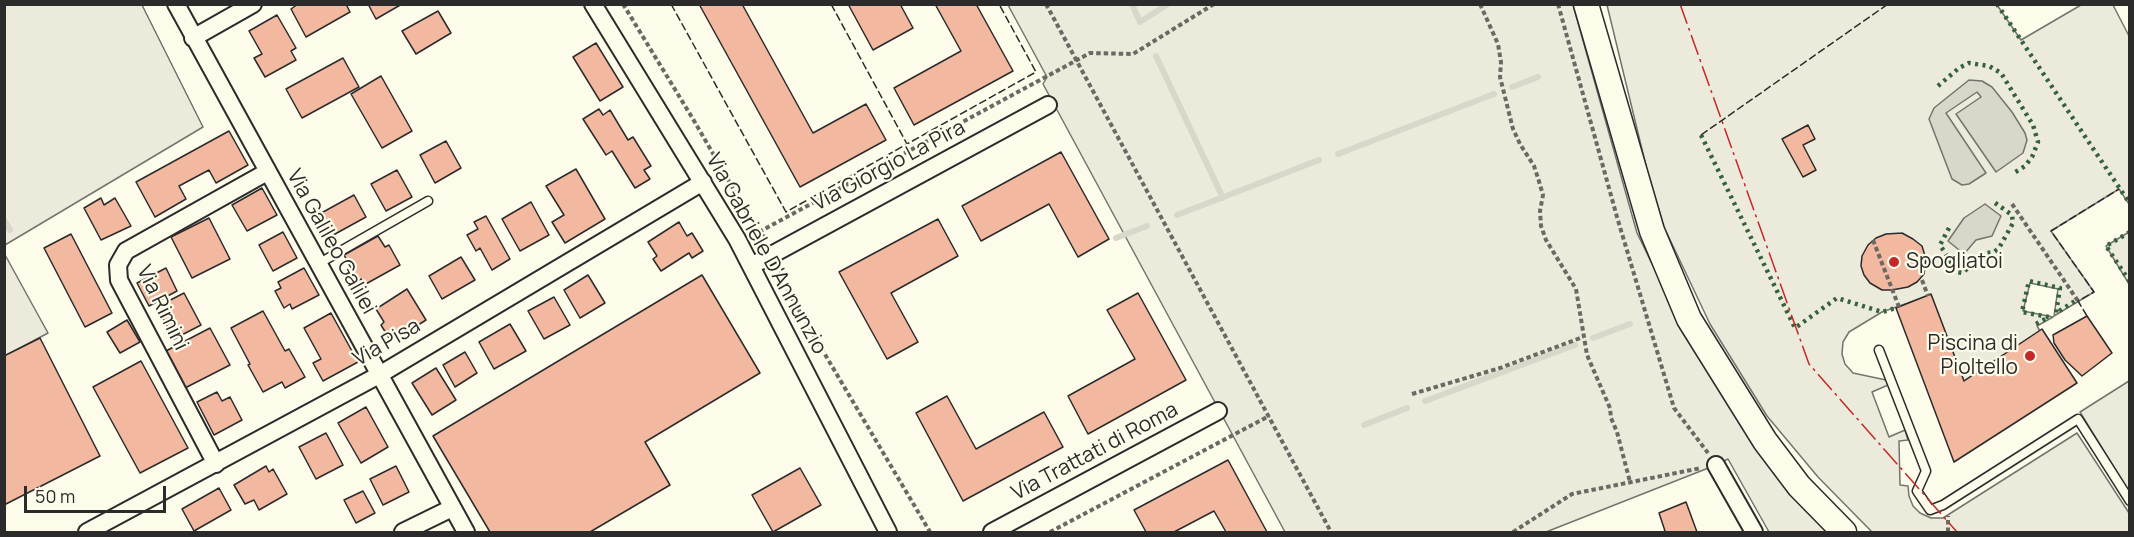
<!DOCTYPE html>
<html>
<head>
<meta charset="utf-8">
<style>
  body { margin:0 }
  #map { position:relative; width:2134px; height:537px; overflow:hidden; background:#fdfbea; font-family:Manrope,sans-serif }
  canvas { display:block }
  .frame { position:absolute; inset:0; border:6px solid #2b2b2b; pointer-events:none }
  .scale { position:absolute; left:24px; top:486px; width:142px; height:27px; box-sizing:border-box; border:3px solid #2b2b2b; border-top:0; padding-left:8px; font-size:18px; line-height:21px; white-space:nowrap; color:#2b2b2b; -webkit-text-stroke:4px #fdfbea; paint-order:stroke }
</style>
</head>
<body>
<div id="map">
<canvas width="2134" height="537"></canvas>
<div class="frame"></div>
<div class="scale">50 m</div>
</div>
<script>
const g = document.querySelector('canvas').getContext('2d');
g.lineJoin = 'round';
function paint(path, color) { g.fillStyle = color; g.fill(path, 'evenodd'); }
const shape = rows => new Path2D(rows.map(r => 'M' + r).join(''));
function trace(path, color, width, dash) { g.strokeStyle = color; g.lineWidth = width; g.lineCap = dash ? 'butt' : 'round'; g.setLineDash(dash || []); g.stroke(path); }
function label(font, color, halo, rows, align = 'center') {
  g.font = font + ' Manrope,sans-serif'; g.lineWidth = 4.5; g.setLineDash([]); g.textBaseline = 'middle'; g.strokeStyle = halo; g.fillStyle = color; for (const [text, x, y, turn = 0] of rows) {
    g.save(); g.translate(x, y); g.rotate((+turn || 0) * Math.PI / 180); g.textAlign = isNaN(turn) ? turn : align; if (halo) g.strokeText(text, 0, 0); g.fillText(text, 0, 0); g.restore();
  }
}
const green = shape([
  [4,5,142,5,203,127,5,245,4,5],
  [1008,5,1573,5,1637,233,1677,315,1832,532,1769,532,1728,459,1716,465,1546,532,1285,532,1043,84,1047,77,1008,5],
  [1607,5,1997,5,2021,40,2081,5,2113,5,2129,36,2129,204,2119,189,2051,231,2094,292,2054,316,2058,289,2030,283,2023,311,2053,317,2037,326,2040,331,1964,381,1931,295,1882,312,1849,332,1843,342,1842,354,1845,364,1853,373,1886,380,1888,385,1872,392,1889,437,1905,430,1908,440,1899,441,1900,485,1908,486,1909,496,1913,506,1920,513,1931,518,1943,518,2077,433,2129,513,2129,532,1872,532,1818,477,1767,416,1710,324,1664,227,1647,170,1607,5],
  [2129,232,2129,284,2106,246,2129,232],
  [4,253,48,333,5,356,4,356,4,253],
  [2129,381,2129,492,2080,412,2129,381]
]);
paint(green, '#ecebdb');
trace(green, '#74746e', 1.5);
const water = shape([
  [1969,80,1982,81,1992,87,2012,112,2025,133,2027,140,2023,153,1996,172,1956,114,1981,97,1977,92,1946,113,1986,173,1969,184,1962,185,1952,179,1929,119,1934,108,1969,80],
  [1985,204,2001,216,1992,236,1976,240,1964,254,1948,241,1964,218,1985,204]
]);
paint(water, '#d8d7c9');
trace(water, '#74746e', 1.5);
trace(shape([
  [1132,4,1140,22,1168,4],
  [1156,56,1223,198],
  [1512,87,1538,77],
  [1338,154,1494,94],
  [1177,215,1319,160],
  [4,220,10,230],
  [1116,238,1147,226],
  [1593,338,1630,324],
  [1425,401,1575,345],
  [1364,425,1407,408]
]), '#d8d7c9', 6);
const building = shape([
  [298,4,346,4,350,12,306,37,291,9,298,4],
  [368,4,402,4,376,19,368,4],
  [699,4,742,4,813,133,866,104,886,140,800,187,699,4],
  [848,4,900,4,913,28,873,50,848,4],
  [935,4,976,4,1013,71,914,125,894,88,961,51,935,4],
  [438,11,451,33,416,54,402,31,438,11],
  [277,15,296,48,291,51,296,60,265,77,254,58,262,54,249,31,277,15],
  [596,43,623,87,600,101,573,57,596,43],
  [343,58,359,87,302,118,286,89,343,58],
  [381,76,412,131,382,148,351,94,381,76],
  [599,109,603,115,610,110,628,140,633,137,651,166,644,170,650,179,635,188,612,151,606,155,583,119,599,109],
  [1808,125,1815,139,1803,145,1816,170,1803,177,1782,139,1808,125],
  [229,131,248,165,216,183,209,170,179,186,186,199,155,217,136,182,229,131],
  [446,141,461,168,435,183,420,155,446,141],
  [1061,152,1109,239,1078,257,1049,204,981,241,962,206,1061,152],
  [576,169,605,219,565,243,552,222,564,215,546,186,576,169],
  [397,170,412,197,386,211,371,184,397,170],
  [262,188,277,215,247,231,232,205,262,188],
  [354,195,366,217,326,239,314,217,354,195],
  [101,198,104,205,115,198,131,226,101,240,84,208,101,198],
  [531,202,549,235,520,251,502,219,531,202],
  [486,216,510,259,492,270,480,248,476,251,467,235,478,229,474,222,486,216],
  [209,218,230,259,192,278,171,237,209,218],
  [938,219,958,256,891,293,918,342,887,359,839,272,938,219],
  [679,222,687,236,692,233,703,251,692,258,689,253,661,271,653,259,657,256,648,242,679,222],
  [283,232,297,258,273,271,259,245,283,232],
  [1902,233,1913,239,1922,246,1926,259,1924,274,1917,282,1908,287,1892,290,1882,290,1870,283,1864,275,1861,266,1862,256,1868,245,1876,238,1886,234,1902,233],
  [71,234,112,313,85,327,44,248,71,234],
  [378,236,385,247,389,245,400,265,364,285,361,279,358,281,344,255,378,236],
  [461,257,475,280,442,299,429,276,461,257],
  [166,268,177,291,149,306,137,283,166,268],
  [304,268,319,295,292,309,290,304,284,308,275,291,281,288,278,282,304,268],
  [588,275,605,303,580,318,564,290,588,275],
  [702,275,760,373,645,442,670,485,590,532,490,532,433,436,702,275],
  [407,289,426,320,401,336,399,332,389,338,381,325,384,322,376,309,407,289],
  [184,293,201,325,174,339,157,307,184,293],
  [1138,293,1186,380,1088,434,1068,396,1135,359,1107,310,1138,293],
  [1931,294,1964,381,2042,329,2077,383,1954,462,1896,308,1931,294],
  [554,297,570,325,544,339,528,311,554,297],
  [263,311,285,351,289,349,305,377,285,388,282,382,263,392,248,365,250,364,231,328,263,311],
  [331,313,358,362,323,381,313,363,321,359,304,328,331,313],
  [2087,316,2112,353,2082,376,2065,360,2054,343,2053,335,2087,316],
  [127,320,140,342,120,353,107,332,127,320],
  [510,324,526,351,494,369,479,342,510,324],
  [210,328,230,365,183,389,164,352,210,328],
  [40,338,100,456,4,505,4,356,40,338],
  [465,352,477,373,455,387,443,365,465,352],
  [141,361,188,448,140,473,93,387,141,361],
  [436,368,456,400,432,415,412,383,436,368],
  [217,392,222,401,230,397,242,420,214,435,197,402,217,392],
  [947,396,976,449,1044,412,1063,447,963,501,916,413,947,396],
  [366,407,388,447,361,463,338,423,366,407],
  [326,433,343,465,316,479,299,447,326,433],
  [1228,460,1267,532,1226,532,1214,511,1174,532,1146,532,1134,510,1228,460],
  [266,466,269,472,273,469,287,494,259,510,254,500,245,504,234,485,266,466],
  [396,466,409,492,383,505,370,479,396,466],
  [800,468,821,505,773,532,752,495,800,468],
  [219,488,231,510,194,531,182,509,219,488],
  [363,491,375,513,356,523,344,500,363,491],
  [1686,502,1697,532,1663,532,1665,531,1659,513,1686,502]
]);
paint(building, '#f2b8a0');
trace(building, '#2b2b2b', 1.5);
const lane = shape([
  [318,264,428,201],
  [1879,350,1926,471,1917,491,1930,510,1943,505,2078,419,2130,501]
]);
const street = shape([
  [176,4,466,532],
  [593,4,737,239,888,532],
  [193,38,253,4],
  [751,266,1048,105],
  [216,464,119,280,118,265,126,251,267,172],
  [1716,465,1754,532],
  [87,532,379,375,703,182],
  [403,532,452,508],
  [992,532,1218,411]
]);
const secondary = shape([
  [1586,4,1652,231,1689,319,1765,441,1799,486,1844,532]
]);
trace(lane, '#2b2b2b', 11);
trace(street, '#2b2b2b', 20);
trace(secondary, '#2b2b2b', 27);
trace(shape([
  [623,4,693,119,756,228,766,239],
  [1046,4,1331,532],
  [1480,4,1498,44,1501,62,1500,77,1513,129,1520,144,1534,166,1538,178,1543,195,1540,211,1541,226,1546,240,1576,289,1587,355,1610,408,1611,418,1617,432,1630,482],
  [1558,4,1617,217,1674,408,1708,453],
  [2012,204,2078,301],
  [759,232,1090,53,1133,54,1214,4],
  [1873,240,1899,307],
  [781,269,781,280,930,532],
  [1922,280,1928,296],
  [1412,394,1500,368,1583,337],
  [1050,532,1269,416],
  [1513,532,1572,494,1701,468],
  [1948,532,1948,516]
]), '#6a6964', 4, [4.5, 3]);
trace(lane, '#fdfbea', 8);
trace(street, '#fdfbea', 16);
trace(secondary, '#fdfbea', 24);
trace(shape([
  [1997,4,2130,204],
  [1938,86,1959,68,1969,63,1989,66,2001,73,2033,125,2038,142,2032,157,2025,166,2014,173],
  [1701,135,1795,328,1837,298,1882,312,1896,308],
  [1949,228,1940,245,1957,272,1963,273,1981,254,1994,252,1999,248,2013,223,2012,215,1994,202],
  [2130,232,2106,246,2130,282],
  [2036,324,2049,317,2022,312,2029,281,2060,288,2056,313,2075,301]
]), '#34623c', 4.5, [3, 4.5]);
trace(shape([
  [671,4,786,212,907,144],
  [831,4,907,144,1036,72,999,4],
  [1701,135,1888,4],
  [2087,316,2078,301,2094,292,2051,231,2119,189]
]), '#2b2b2b', 1.5, [8, 3]);
trace(shape([
  [1680,4,1809,364,1957,532]
]), '#c62828', 1.5, [21, 4.5, 3, 4.5]);
for (const [x, y, r, color] of [
  [1894,262,6,"#c62828"],
  [2030,356,6,"#c62828"]
]) { const dot = new Path2D(); dot.arc(x, y, r, 0, 2 * Math.PI); g.fillStyle = color; g.fill(dot); trace(dot, '#fdfbea', 2); }
label('21px', '#2b2b2b', '#fdfbea', [
  ["Via Giorgio La Pira",889,166,-28],
  ["Via Galileo Galilei",331,242,61],
  ["Via Gabriele D'Annunzio",766,254,61],
  ["Via Rimini",162,308,64],
  ["Via Pisa",387,343,-30],
  ["Via Trattati di Roma",1095,452,-28]
]);
label('21px', '#2b2b2b', '#fdfbea', [
  ["Spogliatoi",1906,262],
  ["Piscina di",2018,344,"right"],
  ["Pioltello",2018,368,"right"]
], 'left');
</script>
</body>
</html>
